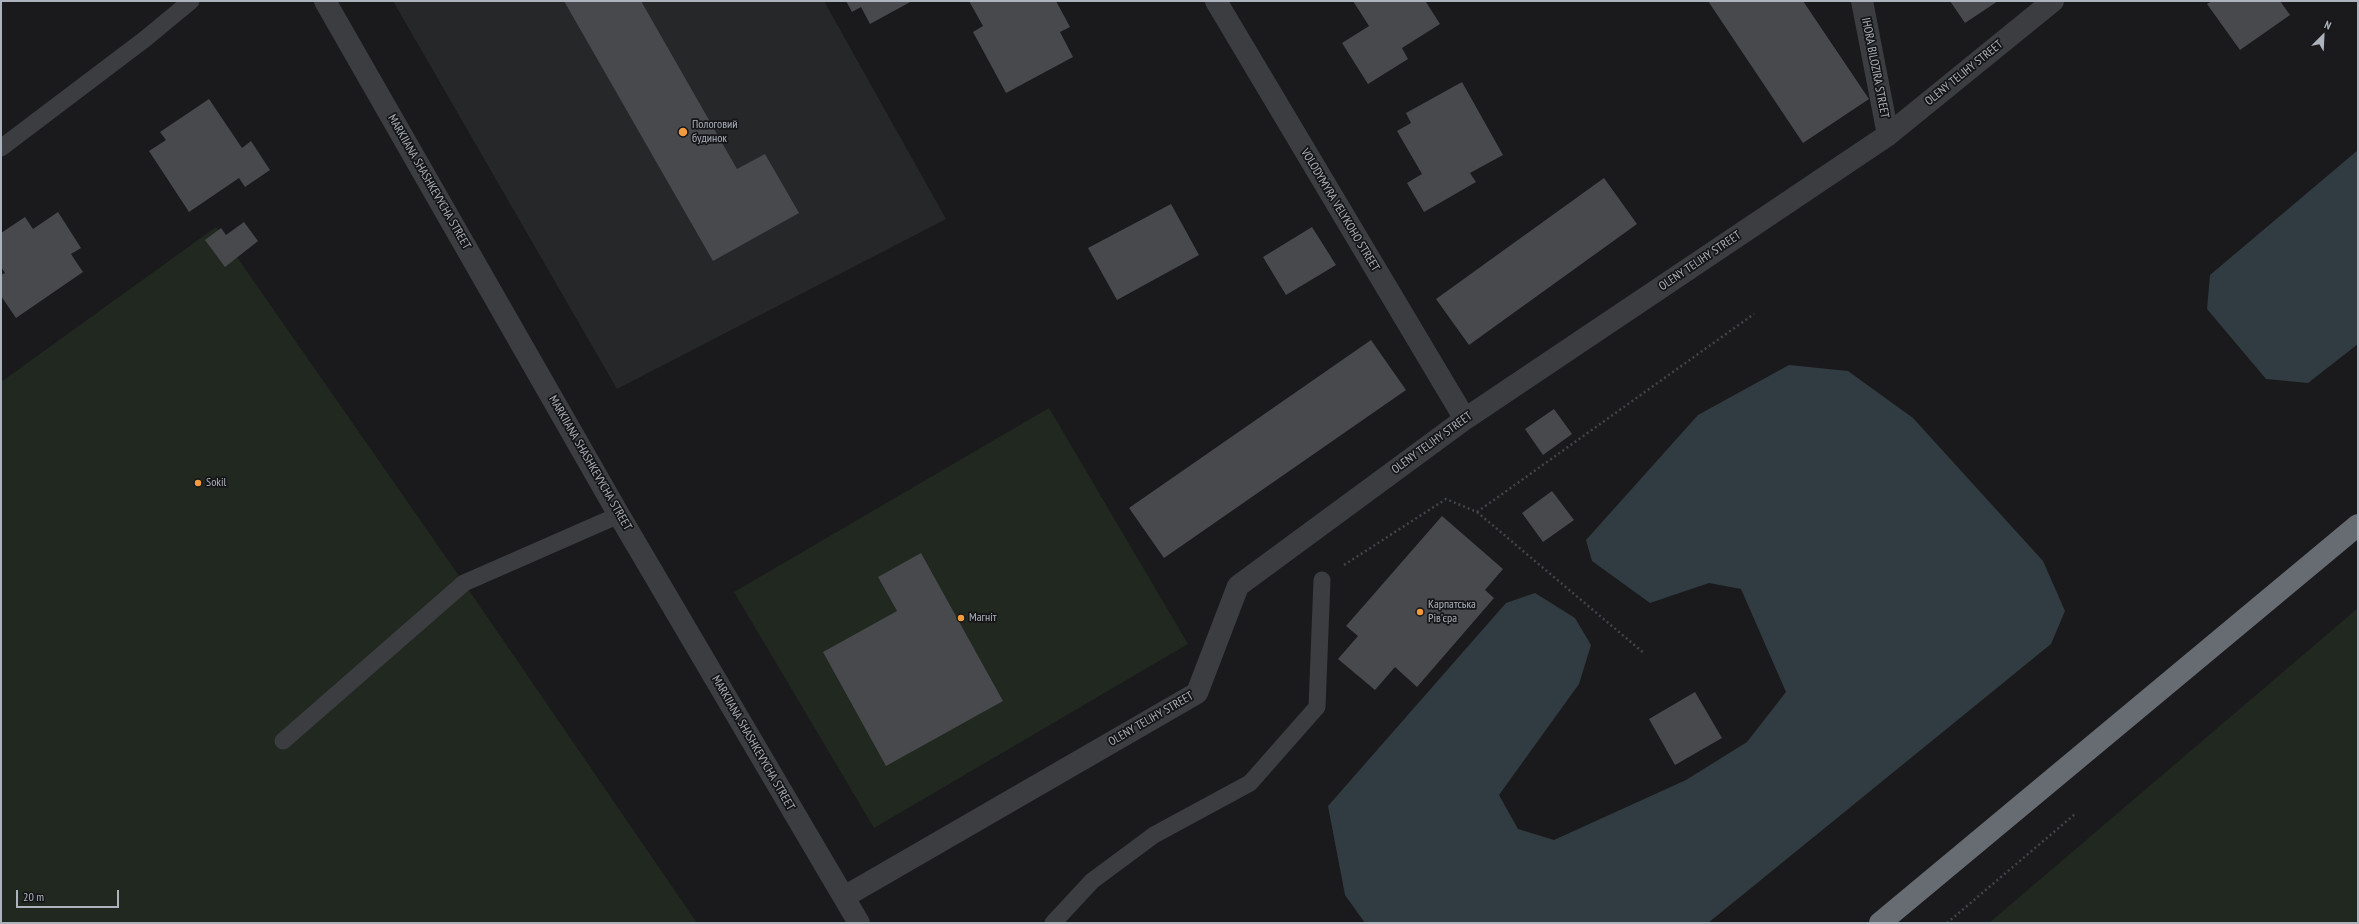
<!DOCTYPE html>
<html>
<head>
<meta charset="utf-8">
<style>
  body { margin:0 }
  #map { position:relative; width:2359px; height:924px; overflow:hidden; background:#1a1a1c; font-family:"PT Sans Narrow",sans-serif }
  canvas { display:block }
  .frame { position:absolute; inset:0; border:2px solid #adb3bc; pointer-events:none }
  .north { position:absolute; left:2303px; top:16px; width:40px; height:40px; -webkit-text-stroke:3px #151518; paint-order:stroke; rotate:24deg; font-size:11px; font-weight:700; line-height:16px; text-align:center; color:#adb3bc }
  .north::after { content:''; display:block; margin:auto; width:14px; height:18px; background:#adb3bc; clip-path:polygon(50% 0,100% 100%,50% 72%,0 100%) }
  .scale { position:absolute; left:16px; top:890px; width:103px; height:18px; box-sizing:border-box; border:2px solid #adb3bc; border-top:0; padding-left:5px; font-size:12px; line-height:14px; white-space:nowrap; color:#adb3bc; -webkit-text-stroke:3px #151518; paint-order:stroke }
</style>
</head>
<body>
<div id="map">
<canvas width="2359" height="924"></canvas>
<div class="frame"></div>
<div class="north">N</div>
<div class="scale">20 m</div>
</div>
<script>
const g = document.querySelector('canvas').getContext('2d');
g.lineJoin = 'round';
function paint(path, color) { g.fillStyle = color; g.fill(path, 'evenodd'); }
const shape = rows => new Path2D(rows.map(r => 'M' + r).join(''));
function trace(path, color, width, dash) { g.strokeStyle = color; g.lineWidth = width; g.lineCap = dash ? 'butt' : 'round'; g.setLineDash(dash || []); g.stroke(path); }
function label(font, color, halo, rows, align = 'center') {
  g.font = font + ' "PT Sans Narrow",sans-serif'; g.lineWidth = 3.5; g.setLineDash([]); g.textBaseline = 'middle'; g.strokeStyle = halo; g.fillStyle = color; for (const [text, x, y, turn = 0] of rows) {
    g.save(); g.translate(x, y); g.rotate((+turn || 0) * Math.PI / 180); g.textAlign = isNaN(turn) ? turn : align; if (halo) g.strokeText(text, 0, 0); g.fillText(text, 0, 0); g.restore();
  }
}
paint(shape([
  [393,1,824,1,946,219,617,389]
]), '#262729');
paint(shape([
  [216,227,464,583,697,923,1,923,1,382],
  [1049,408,1188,644,874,828,734,592],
  [2358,608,2358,923,1989,923]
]), '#202820');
paint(shape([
  [2358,150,2358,344,2308,383,2266,379,2207,309,2210,275],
  [1789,365,1848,371,1913,418,2043,561,2065,611,2051,644,1708,923,1365,923,1345,895,1328,806,1506,603,1535,593,1575,618,1591,645,1579,684,1499,795,1518,829,1554,840,1686,780,1747,742,1786,692,1741,589,1709,583,1650,603,1592,561,1586,540,1698,415]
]), '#303c41');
paint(shape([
  [564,1,641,1,737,169,765,154,799,213,713,261],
  [846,1,912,1,870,24,861,7,852,12],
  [969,1,1056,1,1070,27,1060,32,1073,57,1006,93,973,32,983,26],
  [1353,1,1428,1,1426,2,1440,24,1402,48,1408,59,1368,84,1342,43,1369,26],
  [1708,1,1803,1,1869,99,1803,143],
  [1950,1,1998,1,1965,23],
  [2212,1,2280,1,2290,15,2240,50,2207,4],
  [1462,82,1503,155,1470,173,1476,182,1424,212,1407,183,1422,174,1397,131,1411,123,1406,113],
  [209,99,242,148,251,141,270,170,245,187,239,178,189,212,149,151,166,140,160,132],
  [1604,178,1637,224,1469,345,1436,299],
  [1171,204,1199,255,1117,300,1088,248],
  [58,212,81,248,71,254,83,272,16,318,1,296,1,275,5,273,1,267,1,233,25,217,33,229],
  [244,222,258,241,225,267,205,240,221,228,226,235],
  [1312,227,1336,265,1286,295,1263,257],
  [1371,340,1406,390,1164,558,1129,508],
  [1554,409,1572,434,1543,455,1525,429],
  [1552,491,1574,520,1543,542,1522,513],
  [1442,516,1503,569,1485,590,1494,598,1417,687,1395,667,1375,690,1338,659,1358,636,1346,626],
  [921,553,1003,701,886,766,823,652,897,611,878,577],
  [1695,692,1722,738,1675,765,1649,719]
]), '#47494c');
trace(shape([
  [1477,512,1754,314],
  [1344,565,1446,499,1477,512,1645,654],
  [1947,923,2075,814]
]), '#414449', 2.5, [2, 3]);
trace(shape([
  [1,148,145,39,191,1],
  [283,741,464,583,619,515],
  [1053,923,1092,881,1154,835,1250,783,1317,707,1322,580]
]), '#3b3d41', 17);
trace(shape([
  [325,1,619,515,859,923],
  [1216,1,1465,419],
  [1862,1,1888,135],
  [844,897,1197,693,1238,586,1465,419,1888,135,2053,1]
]), '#3b3d41', 22);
trace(shape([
  [1880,923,2358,525]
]), '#676c73', 22);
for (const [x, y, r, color] of [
  [683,132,5,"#f39b3c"],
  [198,483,4,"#f39b3c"],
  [1420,612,4,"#f39b3c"],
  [961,618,4,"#f39b3c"]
]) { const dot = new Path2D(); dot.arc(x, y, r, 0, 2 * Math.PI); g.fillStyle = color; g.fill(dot); trace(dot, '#151518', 1.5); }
label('12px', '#adb3bc', '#151518', [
  ["IHORA BILOZIRA STREET",1875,68,79],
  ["OLENY TELIHY STREET",1964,73,-39],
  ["MARKIIANA SHASHKEVYCHA STREET",429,182,60],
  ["VOLODYMYRA VELYKOHO STREET",1340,210,59],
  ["OLENY TELIHY STREET",1700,261,-34],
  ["OLENY TELIHY STREET",1432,443,-36],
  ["MARKIIANA SHASHKEVYCHA STREET",590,463,60],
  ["OLENY TELIHY STREET",1151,719,-30],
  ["MARKIIANA SHASHKEVYCHA STREET",753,743,60]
]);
label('12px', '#adb3bc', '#151518', [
  ["Пологовий",692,125],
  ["будинок",692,139],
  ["Sokil",206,483],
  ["Карпатська",1428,605],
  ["Рів'єра",1428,619],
  ["Магніт",969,618]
], 'left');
</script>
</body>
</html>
